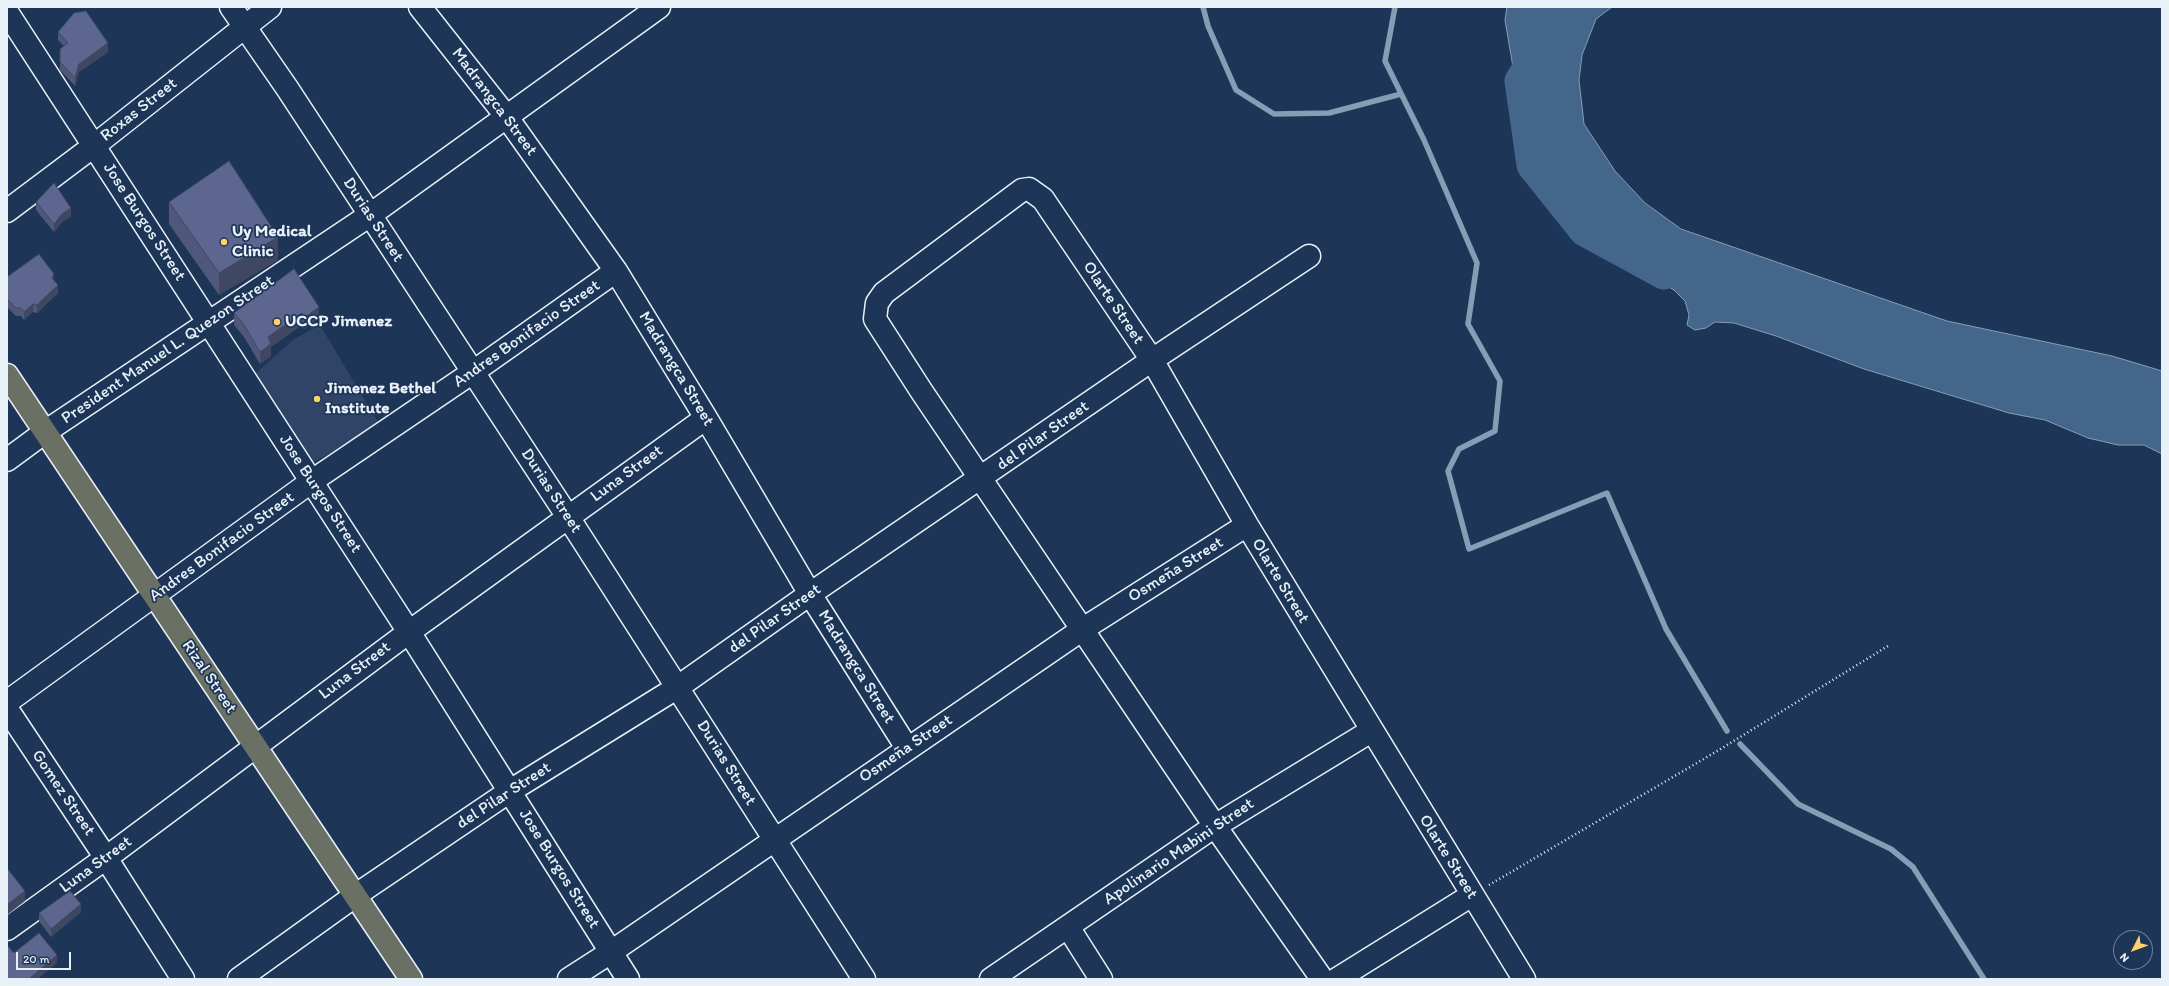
<!DOCTYPE html>
<html>
<head>
<meta charset="utf-8">
<style>
  body { margin:0 }
  #map { position:relative; width:2169px; height:986px; overflow:hidden; background:#1d3557; font-family:Itim,sans-serif }
  canvas { display:block }
  .frame { position:absolute; inset:0; border:8px solid #e8f1f8; pointer-events:none }
  .north { position:absolute; left:2113px; top:930px; width:40px; height:40px; box-sizing:border-box; background:#1d3557; border:1px solid #6e8097; border-radius:50%; rotate:228deg; font-size:11px; font-weight:700; line-height:16px; text-align:center; color:#e8f1f8 }
  .north::after { content:''; display:block; margin:auto; width:14px; height:18px; background:#ffd166; clip-path:polygon(50% 0,100% 100%,50% 72%,0 100%) }
  .scale { position:absolute; left:16px; top:952px; width:55px; height:18px; box-sizing:border-box; border:2px solid #e8f1f8; border-top:0; padding-left:5px; font-size:12px; line-height:14px; white-space:nowrap; color:#e8f1f8; -webkit-text-stroke:3px #1d3557; paint-order:stroke }
</style>
</head>
<body>
<div id="map">
<canvas width="2169" height="986"></canvas>
<div class="frame"></div>
<div class="north">N</div>
<div class="scale">20 m</div>
</div>
<script>
const g = document.querySelector('canvas').getContext('2d');
g.lineJoin = 'round';
function paint(path, color) { g.fillStyle = color; g.fill(path, 'evenodd'); }
const shape = rows => new Path2D(rows.map(r => 'M' + r).join(''));
function trace(path, color, width, dash) { g.strokeStyle = color; g.lineWidth = width; g.lineCap = dash ? 'butt' : 'round'; g.setLineDash(dash || []); g.stroke(path); }
function label(font, color, halo, rows, align = 'center') {
  g.font = font + ' Itim,sans-serif'; g.lineWidth = 3.5; g.setLineDash([]); g.textBaseline = 'middle'; g.strokeStyle = halo; g.fillStyle = color; for (const [text, x, y, turn = 0] of rows) {
    g.save(); g.translate(x, y); g.rotate((+turn || 0) * Math.PI / 180); g.textAlign = isNaN(turn) ? turn : align; if (halo) g.strokeText(text, 0, 0); g.fillText(text, 0, 0); g.restore();
  }
}
paint(shape([
  [320,325,379,424,313,463,255,374,294,339]
]), '#304468');
const water = shape([
  [1507,7,1612,7,1596,19,1582,55,1579,80,1584,124,1615,171,1645,203,1681,229,1947,321,2112,356,2162,371,2162,454,2144,445,2118,445,2088,438,2045,420,2009,413,1864,369,1776,336,1734,323,1715,322,1706,328,1695,330,1687,325,1689,315,1685,301,1674,290,1649,275,1631,262,1612,234,1589,227,1585,223,1573,200,1565,196,1542,162,1514,73,1505,20,1507,7]
]);
paint(water, '#43668a');
trace(water, '#859eb6', 1);
trace(shape([
  [1203,7,1208,26,1236,90,1274,114,1329,113,1401,94],
  [1395,7,1385,61,1424,140,1477,263,1468,324,1500,381,1495,431,1459,449,1448,471,1469,549,1607,493,1666,629,1727,731],
  [1740,744,1798,804,1891,849,1913,867,1984,979]
]), '#859eb6', 5.5);
trace(shape([
  [1566,7,1521,81,1533,165,1585,230,1664,273]
]), '#43668a', 33);
const minor = shape([
  [231,7,287,88,568,517,864,979],
  [420,7,506,116,616,271,706,418,810,594,907,748],
  [7,12,409,632,628,979],
  [7,211,95,145,270,7],
  [7,460,45,432,370,215,659,7],
  [7,702,312,481,473,372,616,271],
  [7,709,106,858,183,979],
  [1068,927,1101,979],
  [7,929,106,858,409,632,706,418],
  [239,979,356,895,510,791,678,687,810,594,1152,360,1309,256],
  [569,979,611,952,1083,629,1247,525],
  [991,979,1215,826,1371,731],
  [1322,979,1215,826,922,392,875,319,877,303,884,293,1022,190,1029,189,1043,199,1152,360,1247,525,1524,979],
  [1337,979,1472,895]
]);
const major = shape([
  [7,375,411,979]
]);
trace(minor, '#e8f1f8', 25);
trace(major, '#e8f1f8', 25);
trace(shape([
  [1489,885,1719,750,1888,646]
]), '#e8f1f8', 2.5, [1, 3]);
trace(minor, '#1d3557', 22);
trace(major, '#6b7065', 22);
paint(shape([
  [58,32,108,52,79,72,75,86,60,70,60,49,64,46,58,40],
  [36,202,71,216,62,222,54,232,36,210],
  [169,202,278,260,219,295,169,224],
  [294,269,319,319,304,329,302,325,271,347,271,356,260,364,244,337,234,325,234,313],
  [7,277,54,281,58,293,37,313,33,312,24,320,21,316,16,316,7,307],
  [81,912,51,937,39,921,39,913]
]), '#4f587a');
paint(shape([
  [108,43,108,52,79,72,75,86,75,78,79,64],
  [71,208,71,216,62,222,54,232,54,224,62,214],
  [278,237,278,260,219,295,219,273],
  [54,274,54,282,52,278],
  [58,285,58,293,37,313,37,305],
  [33,304,33,312,24,320,24,312],
  [319,307,319,319,304,329,304,318],
  [302,313,302,325,271,347,271,356,260,364,260,352,268,337],
  [25,891,25,901,7,915,7,905],
  [81,904,81,912,51,937,51,929],
  [57,955,57,963,38,979,29,979]
]), '#404763');
const building = shape([
  [86,11,108,43,79,64,75,78,60,62,60,49,68,43,58,32,74,13,86,11],
  [229,161,278,237,219,273,169,202,229,161],
  [54,183,71,208,62,214,54,224,36,202,54,183],
  [39,254,54,274,52,278,58,285,37,305,33,304,24,312,21,308,16,308,7,299,7,277,39,254],
  [294,269,319,307,304,318,302,313,268,337,271,344,260,352,244,325,234,313,294,269],
  [7,868,25,891,7,905,7,868],
  [70,891,81,904,51,929,39,913,70,891],
  [39,933,57,955,29,979,7,979,7,945,14,953,39,933]
]);
paint(building, '#5c668e');
trace(building, '#404763', 1);
for (const [x, y, r, color] of [
  [224,242,4,"#ffd166"],
  [277,322,4,"#ffd166"],
  [317,399,4,"#ffd166"]
]) { const dot = new Path2D(); dot.arc(x, y, r, 0, 2 * Math.PI); g.fillStyle = color; g.fill(dot); trace(dot, '#1d3557', 1.5); }
label('17px', '#e8f1f8', '#1d3557', [
  ["Madrangca Street",494,102,53],
  ["Roxas Street",139,110,-38],
  ["Durias Street",373,220,57],
  ["Jose Burgos Street",144,222,57],
  ["Olarte Street",1113,303,56],
  ["Andres Bonifacio Street",527,334,-35],
  ["President Manuel L. Quezon Street",168,350,-34],
  ["Madrangca Street",676,369,59],
  ["del Pilar Street",1043,436,-35],
  ["Luna Street",627,474,-36],
  ["Durias Street",551,491,57],
  ["Jose Burgos Street",320,494,57],
  ["Andres Bonifacio Street",222,547,-36],
  ["Osmeña Street",1176,570,-32],
  ["Olarte Street",1280,581,59],
  ["del Pilar Street",775,619,-35],
  ["Madrangca Street",856,667,58],
  ["Luna Street",355,671,-37],
  ["Rizal Street",209,677,56],
  ["Osmeña Street",906,749,-34],
  ["Durias Street",726,763,58],
  ["Gomez Street",63,793,56],
  ["del Pilar Street",504,796,-33],
  ["Apolinario Mabini Street",1179,852,-34],
  ["Olarte Street",1448,857,58],
  ["Luna Street",96,865,-36],
  ["Jose Burgos Street",559,869,58]
]);
label('bold 17px', '#e8f1f8', '#1d3557', [
  ["Uy Medical",232,232],
  ["Clinic",232,252],
  ["UCCP Jimenez",285,322],
  ["Jimenez Bethel",325,389],
  ["Institute",325,409]
], 'left');
</script>
</body>
</html>
